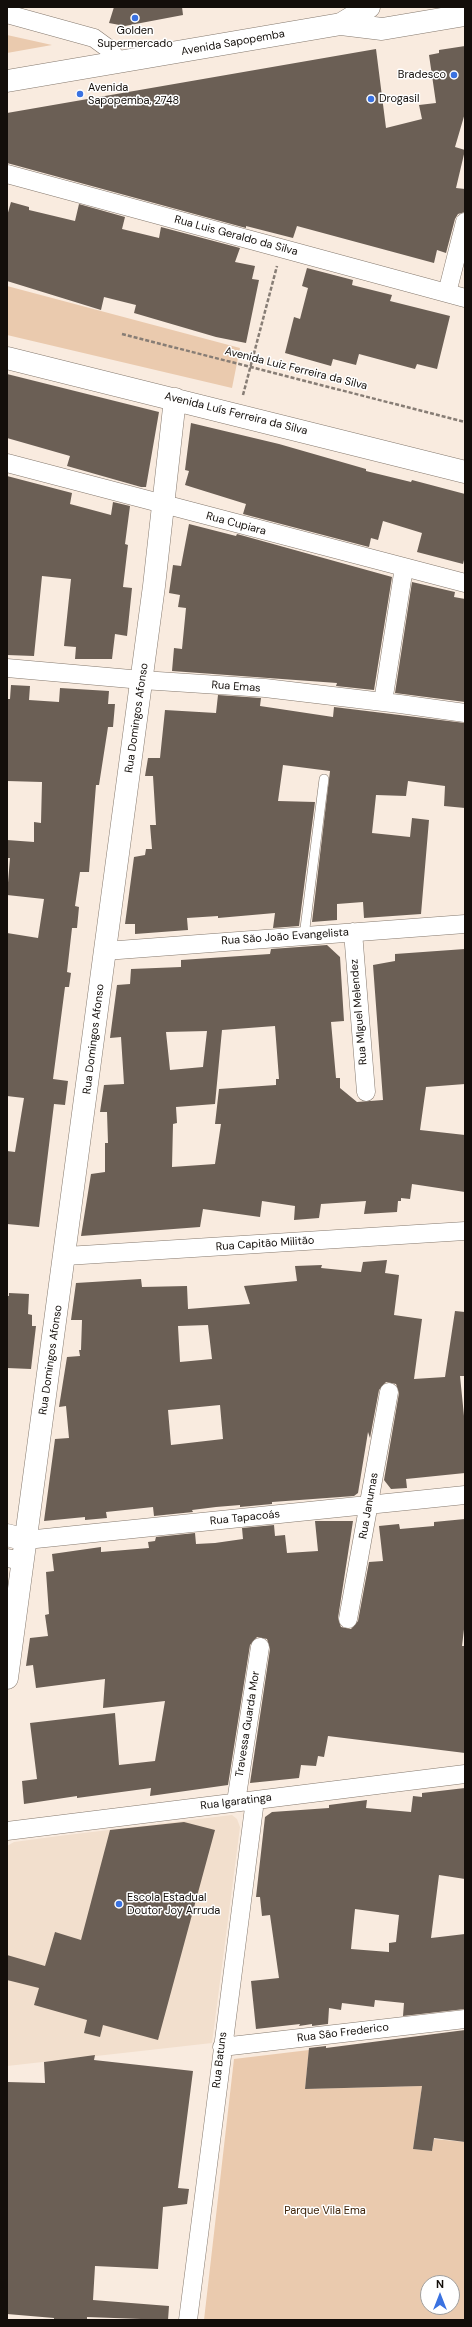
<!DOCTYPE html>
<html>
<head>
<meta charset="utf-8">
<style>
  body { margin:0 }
  #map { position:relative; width:472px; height:2327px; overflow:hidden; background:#f9ebdf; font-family:"DM Sans",sans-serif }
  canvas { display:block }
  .frame { position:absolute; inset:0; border:8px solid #130e0a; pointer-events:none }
  .north { position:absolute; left:420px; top:2275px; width:40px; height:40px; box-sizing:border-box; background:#fff; border:1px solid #a19f9d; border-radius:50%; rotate:0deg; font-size:11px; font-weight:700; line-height:16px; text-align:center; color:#130e0a }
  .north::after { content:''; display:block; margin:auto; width:14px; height:18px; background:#3a72e1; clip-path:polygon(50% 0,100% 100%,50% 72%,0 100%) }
</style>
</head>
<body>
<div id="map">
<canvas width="472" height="2327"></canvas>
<div class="frame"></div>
<div class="north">N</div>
</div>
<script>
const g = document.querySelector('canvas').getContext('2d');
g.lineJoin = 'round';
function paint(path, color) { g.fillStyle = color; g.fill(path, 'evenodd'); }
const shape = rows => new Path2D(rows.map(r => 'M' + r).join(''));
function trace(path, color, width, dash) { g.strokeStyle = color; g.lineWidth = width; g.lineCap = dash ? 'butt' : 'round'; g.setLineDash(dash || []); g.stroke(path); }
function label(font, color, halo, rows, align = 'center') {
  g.font = font + ' "DM Sans",sans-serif'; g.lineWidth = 3; g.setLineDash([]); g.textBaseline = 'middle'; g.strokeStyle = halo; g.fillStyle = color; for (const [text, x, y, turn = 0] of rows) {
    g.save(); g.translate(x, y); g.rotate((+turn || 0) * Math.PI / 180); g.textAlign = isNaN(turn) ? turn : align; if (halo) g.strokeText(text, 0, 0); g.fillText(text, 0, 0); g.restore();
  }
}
paint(shape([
  [232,1815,237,1819,240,1827,212,2043,7,2066,7,1846,14,1842,59,1836]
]), '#f2dfcd');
paint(shape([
  [7,35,52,45,7,53],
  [7,286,240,348,232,388,7,335],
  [309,2050,305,2089,422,2086,413,2149,432,2151,434,2139,465,2142,465,2320,204,2320,234,2059],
  [428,2283,452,2283,452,2307,428,2307]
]), '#eacaae');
paint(shape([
  [114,7,182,7,183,15,125,26,109,23],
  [465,46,465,113,455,147,465,150,456,188,465,189,465,212,458,214,455,219,446,253,437,250,434,263,297,226,293,238,246,226,246,228,7,163,7,113,376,49,386,128,422,119,419,105,436,103,429,55,439,53,439,50],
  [11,202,29,207,29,210,75,221,79,204,125,217,122,229,159,238,161,227,240,248,235,262,255,266,252,279,259,280,246,343,216,337,134,313,136,305,104,297,101,310,7,281,7,216],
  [307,268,353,280,352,285,392,295,390,301,450,316,437,369,417,364,415,369,359,354,356,365,333,359,331,366,285,353,294,317,300,319,308,288,302,286],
  [7,374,159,412,146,487,141,487,67,466,70,456,7,438],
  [191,423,279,444,366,469,366,471,411,482,412,480,465,494,465,556,463,564,417,552,422,533,383,521,378,540,371,538,369,547,243,514,246,504,185,485,189,471,185,470],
  [7,476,72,493,70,504,111,515,113,502,130,506,125,544,128,545,123,587,132,588,127,636,115,634,112,659,75,659,76,647,64,646,71,579,42,576,34,656,7,655],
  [189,524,236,536,237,534,392,577,374,690,336,686,337,683,172,671,174,648,182,649,186,608,178,607,180,595,169,593,173,565,181,566],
  [412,582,455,592,454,597,465,599,465,702,395,693],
  [11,685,30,686,29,700,59,702,60,688,109,691,108,704,115,704,113,727,108,727,99,785,96,785,89,872,80,872,75,906,79,907,77,928,72,928,67,972,71,973,69,987,65,987,53,1079,68,1081,65,1105,54,1104,39,1227,7,1224,7,1151,15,1152,24,1098,7,1096,7,933,38,938,44,899,7,895,10,858,7,858,7,840,34,842,34,822,41,823,42,782,7,781,7,699,10,699],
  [218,695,261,698,260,706,333,717,334,707,465,723,465,808,444,806,445,786,408,781,406,796,376,795,372,833,410,837,412,818,429,820,421,914,364,918,363,902,337,904,337,920,312,922,330,771,283,765,278,801,315,802,299,926,273,928,275,913,218,918,218,916,187,918,188,930,135,934,135,924,125,924,134,857,145,855,146,849,152,849,150,825,156,825,153,776,145,776,148,758,160,758,165,710,216,713],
  [327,945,340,957,344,1021,331,1022,336,1078,340,1078,340,1088,357,1102,383,1100,373,965,395,961,395,954,465,949,465,1084,426,1087,420,1130,465,1135,465,1192,412,1184,410,1199,401,1198,401,1201,398,1201,397,1212,364,1214,366,1201,321,1204,319,1218,294,1220,295,1206,262,1201,260,1217,203,1209,200,1227,81,1236,91,1174,105,1172,105,1143,108,1143,107,1112,100,1112,104,1085,124,1084,121,1037,110,1038,117,985,130,984,131,969,181,967,181,960,270,954,271,949],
  [275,1026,279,1079,276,1079,276,1085,219,1089,215,1124,221,1124,215,1164,172,1167,173,1124,177,1123,176,1107,215,1104,222,1030],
  [207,1031,203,1067,170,1070,166,1032],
  [387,1260,385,1273,399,1275,394,1315,422,1319,414,1379,445,1377,455,1311,465,1312,465,1376,460,1376,465,1426,465,1473,406,1479,407,1488,391,1489,384,1480,399,1393,396,1384,386,1382,379,1390,370,1438,368,1432,358,1493,354,1496,272,1502,272,1504,240,1507,240,1505,216,1507,192,1510,193,1512,154,1516,153,1507,106,1512,107,1518,85,1520,85,1517,44,1521,55,1439,69,1438,66,1406,59,1407,67,1357,80,1356,79,1350,81,1350,82,1320,71,1320,76,1283,141,1279,142,1287,187,1286,188,1309,250,1304,244,1286,297,1281,295,1266,322,1265,321,1268,361,1272,363,1262],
  [208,1325,212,1359,180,1362,178,1326],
  [220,1405,223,1439,171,1445,168,1410],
  [9,1293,29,1294,28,1314,32,1315,32,1326,36,1326,31,1369,7,1368,7,1296,9,1296],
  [465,1519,465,1621,462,1646,465,1646,465,1753,328,1736,324,1757,318,1756,316,1766,301,1765,299,1778,250,1783,270,1649,267,1639,257,1637,250,1645,228,1785,150,1796,151,1788,77,1798,77,1796,24,1804,22,1781,37,1779,30,1723,115,1713,119,1765,155,1761,165,1701,103,1708,105,1679,36,1688,33,1665,26,1666,30,1638,48,1636,45,1615,49,1614,46,1572,54,1571,52,1554,101,1547,101,1552,149,1548,148,1542,155,1541,156,1537,195,1533,196,1544,215,1543,243,1539,242,1528,274,1525,275,1536,285,1535,287,1553,318,1551,315,1521,353,1521,338,1618,341,1627,351,1629,358,1621,369,1562,383,1561,379,1526,399,1524,400,1529,434,1526,434,1522],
  [465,1788,465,1879,439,1875,431,1938,465,1934,465,2009,403,2016,404,2003,375,2000,374,2007,342,2003,341,2010,329,2008,328,2024,312,2026,312,2024,299,2026,300,2024,256,2029,251,1981,279,1978,270,1915,262,1916,260,1897,256,1897,265,1817,272,1812,329,1808,329,1805,367,1800,366,1808,411,1812,413,1796,422,1797,422,1793],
  [355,1909,399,1915,396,1942,389,1943,389,1952,351,1949],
  [184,1822,215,1830,158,2040,103,2025,100,2037,84,2033,87,2020,34,2005,39,1988,7,1980,7,1955,45,1966,55,1932,81,1940,110,1830],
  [465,2030,465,2142,434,2138,432,2151,413,2149,422,2086,305,2089,309,2048,326,2046,326,2048],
  [95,2055,94,2060,193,2071,178,2188,189,2189,187,2204,163,2207,158,2269,95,2266,93,2300,169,2306,168,2320,87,2317,87,2320,54,2320,54,2318,7,2314,7,2082,45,2083,44,2062]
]), '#6b5f55');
const lane = shape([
  [304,936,324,779]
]);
const street = shape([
  [7,14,94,38,109,49,119,62],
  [7,174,465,298],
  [447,293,465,222],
  [7,463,465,583],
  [7,668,142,680,265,688,400,704,465,713],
  [383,702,404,567],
  [353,932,366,1092],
  [105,951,465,924],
  [66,1256,465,1231],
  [26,1540,465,1495],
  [7,1558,22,1561],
  [348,1619,389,1392],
  [236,1802,260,1647],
  [7,1831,465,1774],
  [222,2047,465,2019],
  [188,2320,255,1800]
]);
const secondary = shape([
  [341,24,369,7],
  [7,81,341,24,382,29,465,15],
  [7,358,465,472],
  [7,1535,26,1540],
  [7,1678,154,586,175,399]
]);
trace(lane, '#85796e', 10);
trace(street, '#85796e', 19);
trace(secondary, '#85796e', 23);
trace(shape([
  [122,334,465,422],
  [243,395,277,266]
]), '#877d75', 2.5, [4, 2]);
trace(lane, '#fff', 9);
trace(street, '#fff', 18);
trace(secondary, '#fff', 22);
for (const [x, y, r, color] of [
  [135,18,4,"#3a72e1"],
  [454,75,4,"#3a72e1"],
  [80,94,4,"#3a72e1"],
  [371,99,4,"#3a72e1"],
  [119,1904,4,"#3a72e1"]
]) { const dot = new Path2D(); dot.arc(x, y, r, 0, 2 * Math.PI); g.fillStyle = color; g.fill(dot); trace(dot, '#fff', 1.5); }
label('11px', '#130e0a', '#fff', [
  ["Golden",135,31,"center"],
  ["Supermercado",135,44,"center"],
  ["Bradesco",446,75,"right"],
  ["Avenida",88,88],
  ["Sapopemba, 2748",88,101],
  ["Drogasil",379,99],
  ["Escola Estadual",127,1898],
  ["Doutor Joy Arruda",127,1911]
], 'left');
label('11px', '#130e0a', '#fff', [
  ["Avenida Sapopemba",233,43,-10],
  ["Rua Luis Geraldo da Silva",236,236,15],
  ["Avenida Luiz Ferreira da Silva",296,369,14],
  ["Avenida Luís Ferreira da Silva",236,414,14],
  ["Rua Cupiara",236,524,15],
  ["Rua Emas",236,687,4],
  ["Rua Domingos Afonso",137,718,-82],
  ["Rua São João Evangelista",285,937,-4],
  ["Rua MIguel Melendez",359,1012,-95],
  ["Rua Domingos Afonso",94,1039,-83],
  ["Rua Capitão Militão",265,1244,-4],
  ["Rua Domingos Afonso",51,1360,-82],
  ["Rua Janumas",369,1506,-80],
  ["Rua Tapacoás",245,1518,-6],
  ["Travessa Guarda Mor",248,1724,-81],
  ["Rua Igaratinga",236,1802,-7],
  ["Rua São Frederico",343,2033,-7],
  ["Rua Batuns",220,2060,-83]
]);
label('11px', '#3e2308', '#fff', [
  ["Parque Vila Ema",325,2211]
]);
</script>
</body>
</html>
